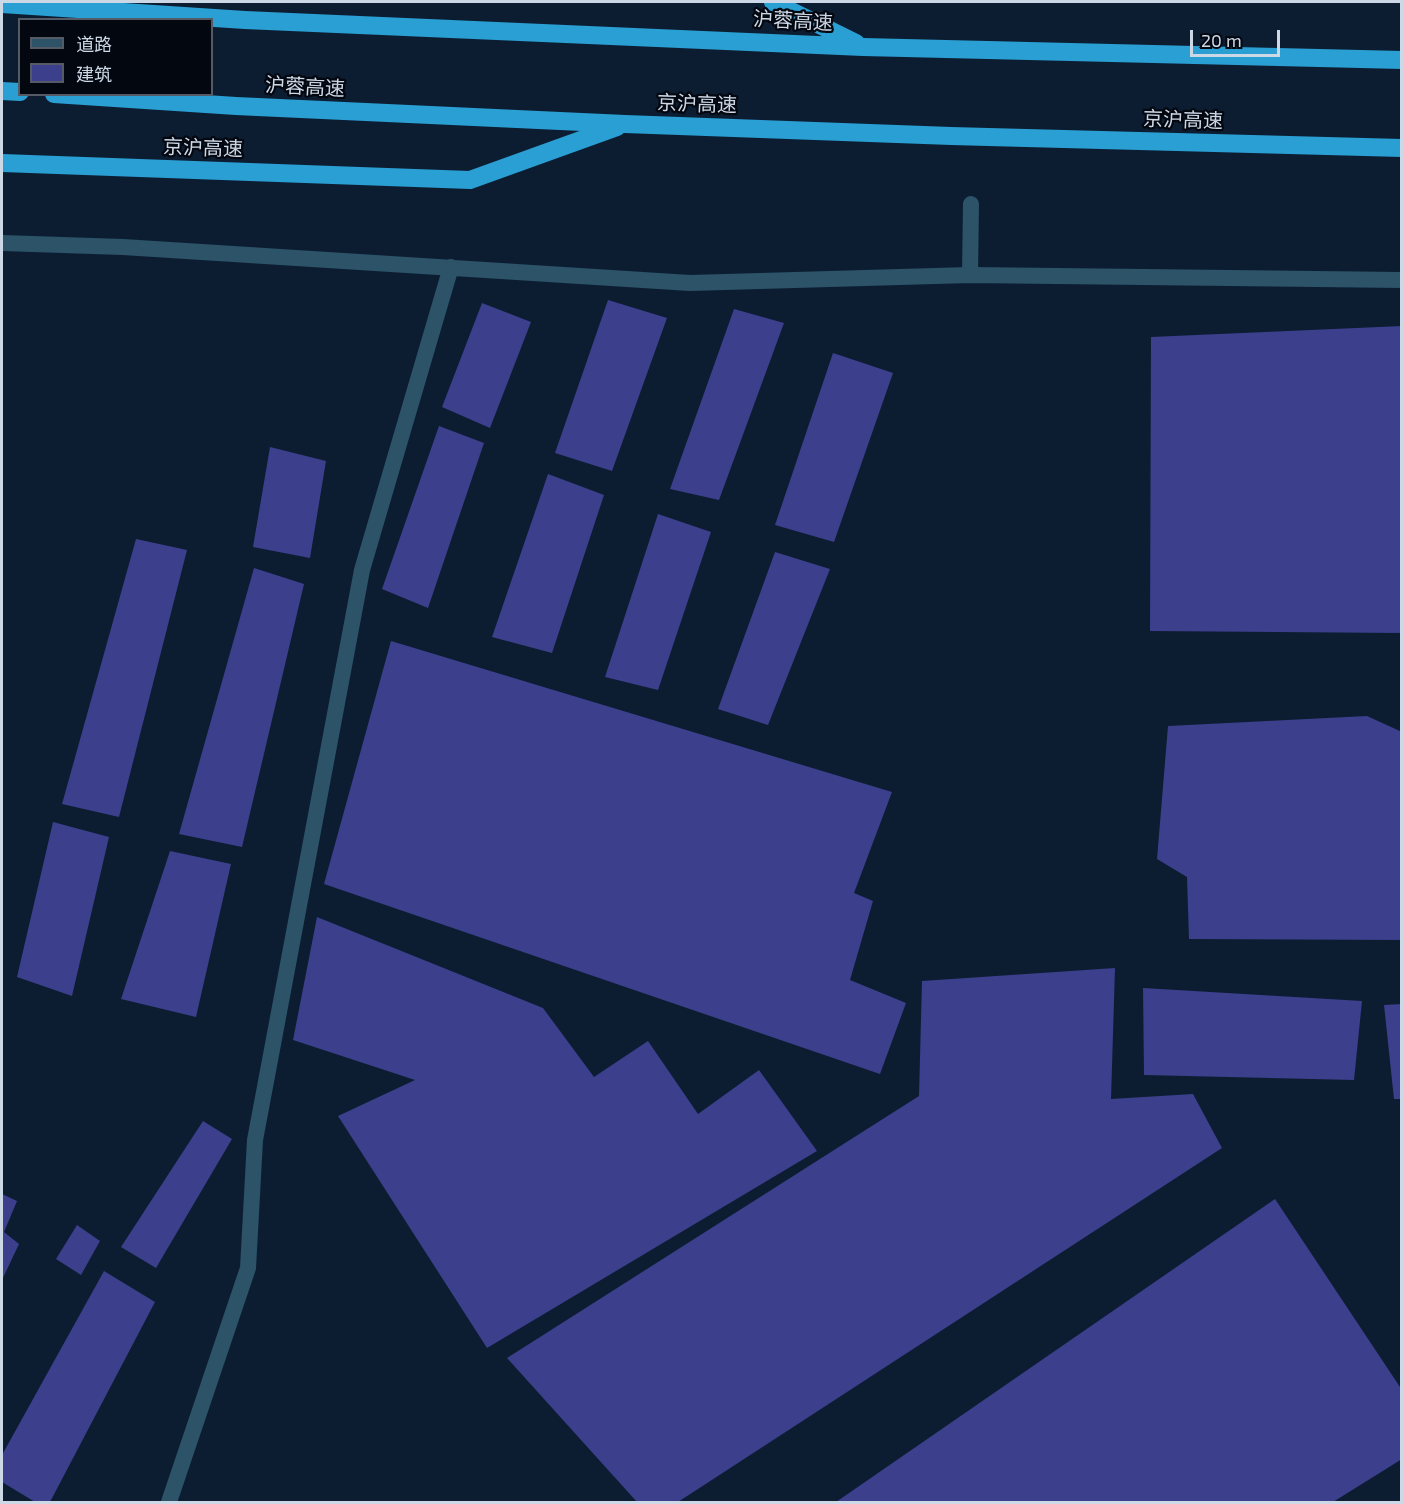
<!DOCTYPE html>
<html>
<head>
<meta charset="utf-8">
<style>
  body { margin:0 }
  #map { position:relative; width:1403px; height:1504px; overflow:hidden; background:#0c1d32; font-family:"Exo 2","Noto Sans SC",sans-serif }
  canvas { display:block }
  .frame { position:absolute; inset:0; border:3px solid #cdd8e7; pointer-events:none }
  .legend { position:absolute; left:18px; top:18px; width:195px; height:78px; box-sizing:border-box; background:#030710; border:2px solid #545b66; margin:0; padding:8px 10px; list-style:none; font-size:18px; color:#cdd8e7 }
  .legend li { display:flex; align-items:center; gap:12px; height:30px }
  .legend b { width:30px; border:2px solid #545b66 }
  .scale { position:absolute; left:1190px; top:30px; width:90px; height:27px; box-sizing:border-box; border:3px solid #cdd8e7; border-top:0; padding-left:8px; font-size:18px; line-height:21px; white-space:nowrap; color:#cdd8e7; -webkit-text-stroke:4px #030710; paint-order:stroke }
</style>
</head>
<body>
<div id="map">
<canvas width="1403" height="1504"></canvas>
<div class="frame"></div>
<ul class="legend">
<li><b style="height:8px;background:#2c5368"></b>道路</li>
<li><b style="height:16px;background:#3c3f8c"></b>建筑</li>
</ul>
<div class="scale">20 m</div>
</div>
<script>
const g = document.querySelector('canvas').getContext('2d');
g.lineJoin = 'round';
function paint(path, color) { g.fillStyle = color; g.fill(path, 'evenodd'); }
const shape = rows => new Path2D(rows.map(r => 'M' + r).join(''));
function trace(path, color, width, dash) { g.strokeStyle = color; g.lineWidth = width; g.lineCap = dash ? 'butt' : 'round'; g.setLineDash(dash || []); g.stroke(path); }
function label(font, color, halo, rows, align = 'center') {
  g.font = font + ' "Exo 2","Noto Sans SC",sans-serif'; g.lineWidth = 4.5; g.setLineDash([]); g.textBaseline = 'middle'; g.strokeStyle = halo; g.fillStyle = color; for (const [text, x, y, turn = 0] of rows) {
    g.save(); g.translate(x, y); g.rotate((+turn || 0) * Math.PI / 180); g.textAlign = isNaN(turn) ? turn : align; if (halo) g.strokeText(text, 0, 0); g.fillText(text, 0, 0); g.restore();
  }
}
paint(shape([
  [608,300,667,318,612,471,555,453],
  [482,303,531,322,490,428,442,407],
  [734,309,784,323,719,500,670,489],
  [1402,326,1402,633,1150,631,1151,337],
  [833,353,893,373,834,542,775,525],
  [439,426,484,443,428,608,382,589],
  [270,447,326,461,310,558,253,547],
  [548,474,604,495,552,653,492,637],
  [658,514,711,532,658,690,605,677],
  [136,539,187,550,119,817,62,804],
  [775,552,830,569,768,725,718,709],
  [254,568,304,584,242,847,179,834],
  [391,641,892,792,854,893,873,901,850,980,906,1003,880,1074,324,884],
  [1367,716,1402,732,1402,940,1189,939,1187,877,1157,859,1168,726],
  [53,822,109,837,72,996,17,977],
  [170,851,231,864,196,1017,121,999],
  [317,917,543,1008,594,1077,648,1041,698,1114,759,1070,817,1151,487,1348,338,1116,415,1080,293,1040],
  [1115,968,1111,1099,1193,1094,1222,1148,678,1502,637,1502,507,1358,919,1096,922,981],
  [1143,988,1362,1001,1354,1080,1144,1075],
  [1402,1004,1402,1099,1394,1099,1384,1005],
  [203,1121,232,1139,156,1268,121,1247],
  [2,1194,17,1201,4,1232,19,1244,2,1280],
  [1275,1199,1402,1390,1402,1459,1333,1502,836,1502],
  [77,1225,100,1241,81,1275,56,1259],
  [104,1271,155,1302,50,1502,35,1502,2,1482,2,1455]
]), '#3c3f8c');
trace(shape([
  [970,275,971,204]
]), '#2c5368', 16);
trace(shape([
  [2,243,123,247,690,283,970,275,1402,280],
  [169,1502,248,1268,255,1140,362,570,451,267]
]), '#2c5368', 16);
trace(shape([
  [773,2,856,43],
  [2,4,245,20,863,47,1402,60],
  [2,91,20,92],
  [54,94,236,106,625,124,951,136,1402,148],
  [2,163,470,180,617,127]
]), '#2a9fd3', 18);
label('20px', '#cdd8e7', '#030710', [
  ["沪蓉高速",793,21,3],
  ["沪蓉高速",305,87,3],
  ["京沪高速",697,104,2],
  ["京沪高速",1183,120,2],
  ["京沪高速",203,148,2]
]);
</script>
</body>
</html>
